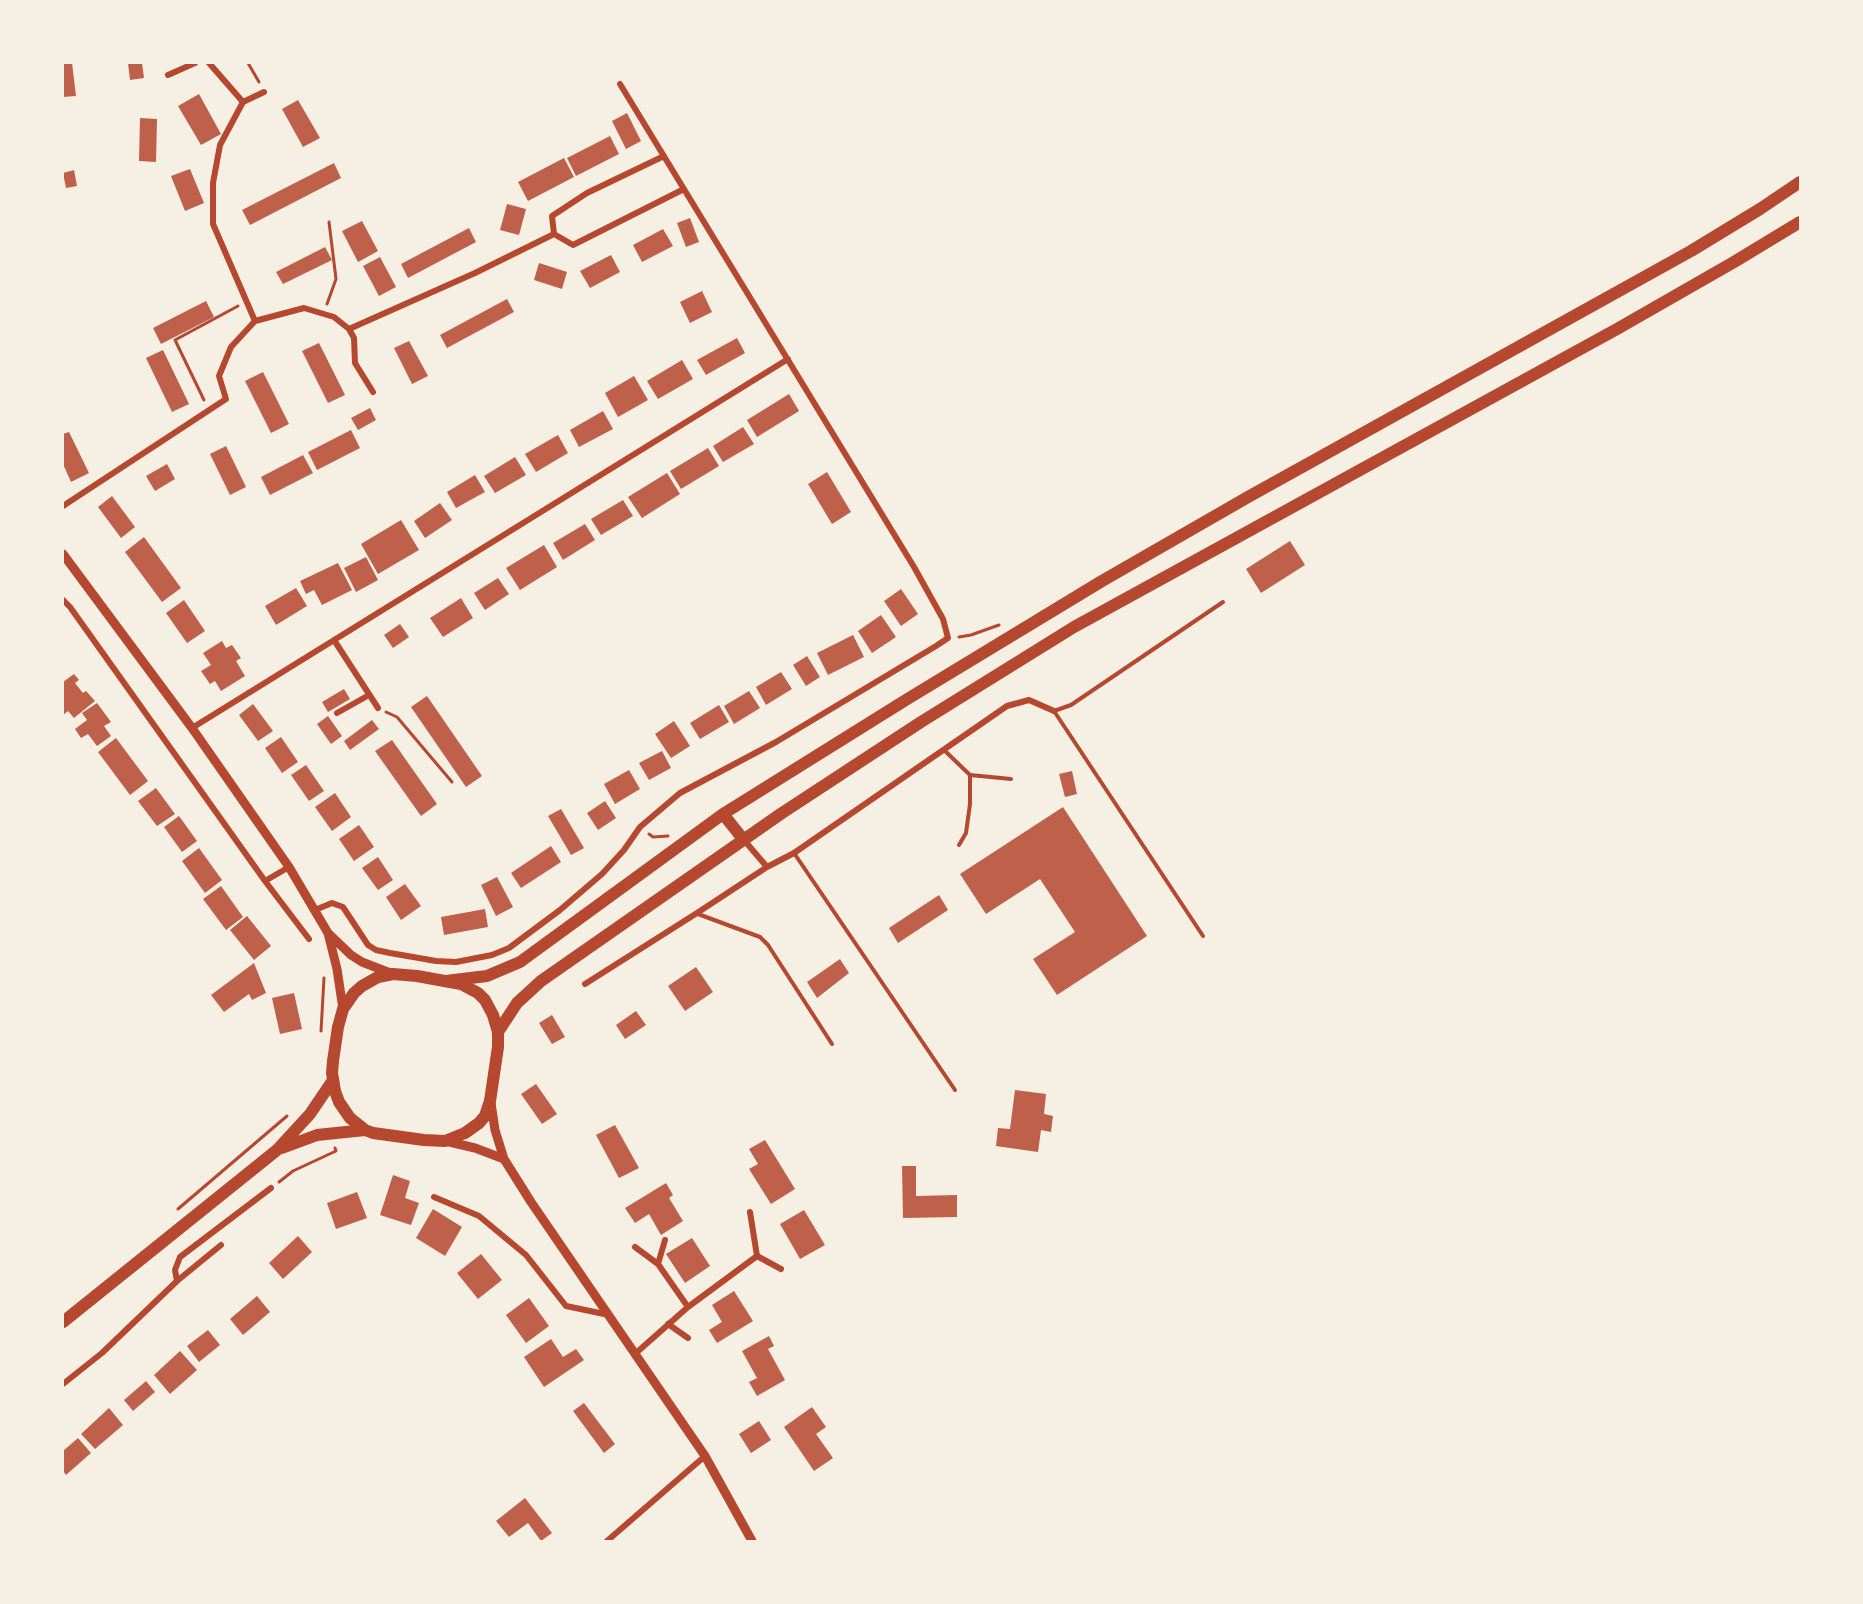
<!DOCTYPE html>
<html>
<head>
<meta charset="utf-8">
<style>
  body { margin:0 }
  #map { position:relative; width:1863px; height:1604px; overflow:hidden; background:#f6efe4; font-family:"DM Sans",sans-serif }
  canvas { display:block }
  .frame { position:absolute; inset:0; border:64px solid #f6efe4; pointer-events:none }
</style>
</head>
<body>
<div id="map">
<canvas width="1863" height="1604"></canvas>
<div class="frame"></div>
</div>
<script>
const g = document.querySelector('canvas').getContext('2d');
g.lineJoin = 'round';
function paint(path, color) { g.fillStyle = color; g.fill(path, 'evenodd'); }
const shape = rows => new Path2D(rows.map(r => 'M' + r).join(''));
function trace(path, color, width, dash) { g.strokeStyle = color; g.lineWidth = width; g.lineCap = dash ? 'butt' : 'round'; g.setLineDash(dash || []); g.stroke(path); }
paint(shape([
  [63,63,72,63,76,96,63,97],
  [128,63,142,63,144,78,130,80],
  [199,94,221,134,201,145,178,106],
  [298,100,320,138,303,147,282,109],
  [627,113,641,141,626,149,612,121],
  [140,118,157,119,156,162,139,161],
  [610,136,619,154,576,176,567,158],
  [564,158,574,177,528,201,518,182],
  [334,163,341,178,250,225,242,210],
  [190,169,204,203,185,211,171,176],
  [74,170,77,186,66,188,63,173],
  [507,204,526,209,519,235,500,230],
  [690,218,699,242,686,247,677,223],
  [362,221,378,251,358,262,342,231],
  [469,228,476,242,408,278,401,264],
  [663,229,673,246,642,262,633,245],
  [325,247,332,260,283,284,276,272],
  [611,255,620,272,590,288,580,271],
  [380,257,396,287,379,296,363,266],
  [539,263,567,272,562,289,534,280],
  [702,291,712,312,690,323,680,302],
  [507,299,514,312,447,348,440,335],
  [206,301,214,317,161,344,153,328],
  [737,338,745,353,706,375,697,360],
  [409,341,428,376,412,384,394,348],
  [319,343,345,395,328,403,302,351],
  [163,350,189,404,172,412,146,358],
  [682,360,693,379,658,399,647,381],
  [263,372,289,424,271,433,245,381],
  [634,376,648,400,618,417,605,393],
  [789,394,799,411,757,437,747,420],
  [370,408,376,420,358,430,351,418],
  [603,411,613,429,579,447,570,430],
  [743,427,754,444,723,462,713,446],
  [351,430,360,448,317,470,308,452],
  [69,432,89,473,71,482,63,464,63,434],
  [558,435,568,453,536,472,525,454],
  [226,446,246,487,230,495,210,454],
  [708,448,719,466,681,489,670,471],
  [303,455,313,473,270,495,261,477],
  [515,457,526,475,495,493,484,476],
  [167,464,175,479,155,491,146,476],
  [827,472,851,512,832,524,808,484],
  [667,473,680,494,642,518,628,497],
  [475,475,485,492,456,508,447,492],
  [112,496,135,527,121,538,98,507],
  [623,500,633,516,601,535,591,519],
  [440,503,452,520,425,538,414,521],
  [401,520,419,550,378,574,361,544],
  [585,524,595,540,563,560,553,543],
  [144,537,181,588,162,602,125,552],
  [1290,541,1305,565,1261,593,1246,569],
  [544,545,557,567,520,590,506,568],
  [366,557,378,580,356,592,344,568],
  [338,563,352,590,322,605,314,590,306,594,300,581],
  [498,578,509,594,485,610,474,593],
  [296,588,307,606,276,625,265,606],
  [901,589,918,614,901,626,884,601],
  [461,598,473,618,443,637,430,618],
  [184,600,205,631,187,643,166,613],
  [881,615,896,637,872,653,858,631],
  [400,624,409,637,393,648,384,635],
  [853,635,864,657,828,675,817,653],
  [222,641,226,648,232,645,241,658,236,661,245,676,221,691,215,681,210,684,201,671,211,665,203,653],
  [807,656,820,677,806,686,793,665],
  [781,672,792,689,766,705,756,687],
  [74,674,79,680,75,683,83,693,86,691,95,701,74,718,68,711,63,715,63,682],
  [344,689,350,699,328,712,322,702],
  [749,691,760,708,734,724,724,706],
  [427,696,482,776,466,787,411,707],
  [97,703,111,722,104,726,111,736,97,746,88,734,81,738,75,729,87,720,82,713],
  [253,704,273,731,258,741,239,715],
  [719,705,729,722,700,739,690,723],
  [328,716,342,736,331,744,317,724],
  [372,720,379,729,350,750,344,741],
  [674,721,690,746,671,758,655,734],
  [281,737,298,762,282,773,265,748],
  [116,738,148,781,130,795,98,752],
  [392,740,437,804,421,816,375,751],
  [662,751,671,768,649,780,639,763],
  [306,765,324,791,309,801,291,775],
  [629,770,640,789,615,804,604,784],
  [1072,771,1077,794,1065,797,1059,774],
  [156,788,175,814,157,826,138,801],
  [335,793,351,817,332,831,315,807],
  [605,801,616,818,598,830,587,813],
  [1063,807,1147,936,1057,995,1033,959,1075,932,1040,879,986,914,960,874],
  [561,809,584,848,571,855,548,816],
  [179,816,197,841,182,852,164,827],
  [359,825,374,847,354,861,339,839],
  [551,846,561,862,521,888,511,873],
  [199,848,222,880,205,893,182,861],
  [378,857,393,880,378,890,362,868],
  [497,877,513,907,496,916,481,885],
  [405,884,421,906,401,920,386,897],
  [221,886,243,917,226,930,203,899],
  [939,895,948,910,898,943,889,928],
  [485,909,488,927,444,935,441,917],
  [247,916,271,946,254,960,230,930],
  [840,959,849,973,817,998,807,982],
  [254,963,266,993,252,1000,249,994,224,1012,211,995],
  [696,967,713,992,685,1011,668,986],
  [294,993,302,1029,280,1034,272,998],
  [636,1011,646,1025,625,1039,616,1025],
  [552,1015,565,1037,552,1044,539,1023],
  [536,1084,557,1114,542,1124,521,1094],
  [1015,1090,1046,1094,1044,1114,1053,1116,1051,1132,1041,1130,1038,1152,996,1146,998,1128,1010,1129],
  [615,1125,639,1168,619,1178,596,1135],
  [765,1140,795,1189,771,1204,749,1169,758,1164,749,1149],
  [902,1166,916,1166,916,1196,957,1195,957,1217,903,1218],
  [393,1175,410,1181,405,1198,419,1203,411,1225,380,1215],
  [666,1183,673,1195,669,1198,683,1221,661,1235,649,1214,635,1223,625,1208],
  [357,1192,367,1218,336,1229,327,1203],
  [433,1209,462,1227,445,1256,416,1238],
  [804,1210,825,1245,800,1259,780,1224],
  [298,1236,312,1252,283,1279,269,1263],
  [692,1238,710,1266,685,1283,666,1254],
  [481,1254,502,1280,478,1299,457,1273],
  [734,1291,753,1321,717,1343,709,1330,722,1322,712,1305],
  [257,1296,270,1312,243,1335,230,1319],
  [529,1298,549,1326,526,1343,506,1315],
  [208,1330,220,1345,199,1362,187,1346],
  [769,1336,774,1346,768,1349,785,1380,757,1396,749,1382,757,1378,742,1351],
  [551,1339,563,1357,576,1349,584,1360,544,1387,524,1357],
  [180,1351,197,1370,170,1394,154,1375],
  [146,1381,155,1392,133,1411,124,1400],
  [584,1403,615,1444,604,1453,573,1411],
  [812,1407,826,1427,816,1434,833,1458,814,1471,784,1427],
  [109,1408,123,1425,95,1449,81,1434],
  [759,1421,771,1440,751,1453,739,1434],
  [78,1438,91,1453,66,1475,63,1471,63,1451],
  [525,1498,552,1533,541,1541,528,1523,509,1537,496,1521]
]), '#bf614a');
trace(shape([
  [248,63,259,82],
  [327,304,336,279,329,222],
  [204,400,175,340,238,306],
  [959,637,971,635,999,625],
  [386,712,397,717,452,782],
  [649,834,653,837,668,836],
  [321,1031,324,978],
  [279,1182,293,1171,336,1151,335,1148],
  [178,1209,287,1116]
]), '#b5482f', 3);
trace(shape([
  [944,750,970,775,1011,779],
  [959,845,966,833,970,804,970,775],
  [794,853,955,1090],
  [698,914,760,937,768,945,832,1044],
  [1203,936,1054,711,1071,705,1223,602]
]), '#b5482f', 4);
trace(shape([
  [209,63,243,102],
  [168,75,195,63],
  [664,156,587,193,552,216,554,234,573,245,684,189],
  [255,321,213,224,213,183,220,145,243,102,264,92],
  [349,329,475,273,554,234],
  [63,506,226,399,219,376,231,347,255,321,304,308,334,317,349,329,354,338,355,363,373,392],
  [63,600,70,607,265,881,309,939],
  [334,640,378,708],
  [337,713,369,695],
  [192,728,788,359],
  [744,840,767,867],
  [265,881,289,867],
  [315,910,332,903,343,907,368,945,376,950,390,953,436,961,456,962,492,955,509,948,560,910,602,874,624,850,640,827,680,793,776,742,936,646,948,638,943,619,914,567,620,84],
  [585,984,697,913,767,867,794,853,1007,706,1029,700,1054,711],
  [434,1197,479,1216,526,1255,566,1306,609,1315],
  [635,1247,658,1264,688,1307],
  [757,1256,781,1269],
  [658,1264,665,1240],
  [177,1281,175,1270,180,1257,271,1188],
  [668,1324,688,1338],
  [636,1353,688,1307,757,1256,750,1212],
  [63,1384,102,1353,177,1281,221,1245],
  [607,1541,705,1456]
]), '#b5482f', 6);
trace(shape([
  [63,554,192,728,289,867,328,933,337,969,343,1009],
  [329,934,351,955,362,962,393,974],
  [491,1103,495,1130,504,1159,531,1202,705,1456,752,1541],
  [445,1141,475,1148,504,1159]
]), '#b5482f', 9);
trace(shape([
  [723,814,743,839],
  [393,974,417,976,461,984,478,993,485,1000,493,1015,498,1032,498,1047,490,1101,485,1116,479,1123,465,1133,445,1141,424,1140,373,1133,365,1130,350,1118,339,1102,335,1091,332,1073,333,1061,338,1027,343,1009,354,993,362,986,378,977,393,974],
  [446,981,487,976,520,962,723,814,909,698,1102,581,1248,497,1691,251,1760,209,1800,182],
  [498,1032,517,1003,541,981,782,813,921,722,1074,627,1617,329,1734,262,1800,222],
  [282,1148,317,1135,365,1130],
  [63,1322,277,1150,310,1114,333,1080]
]), '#b5482f', 12);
</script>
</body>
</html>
